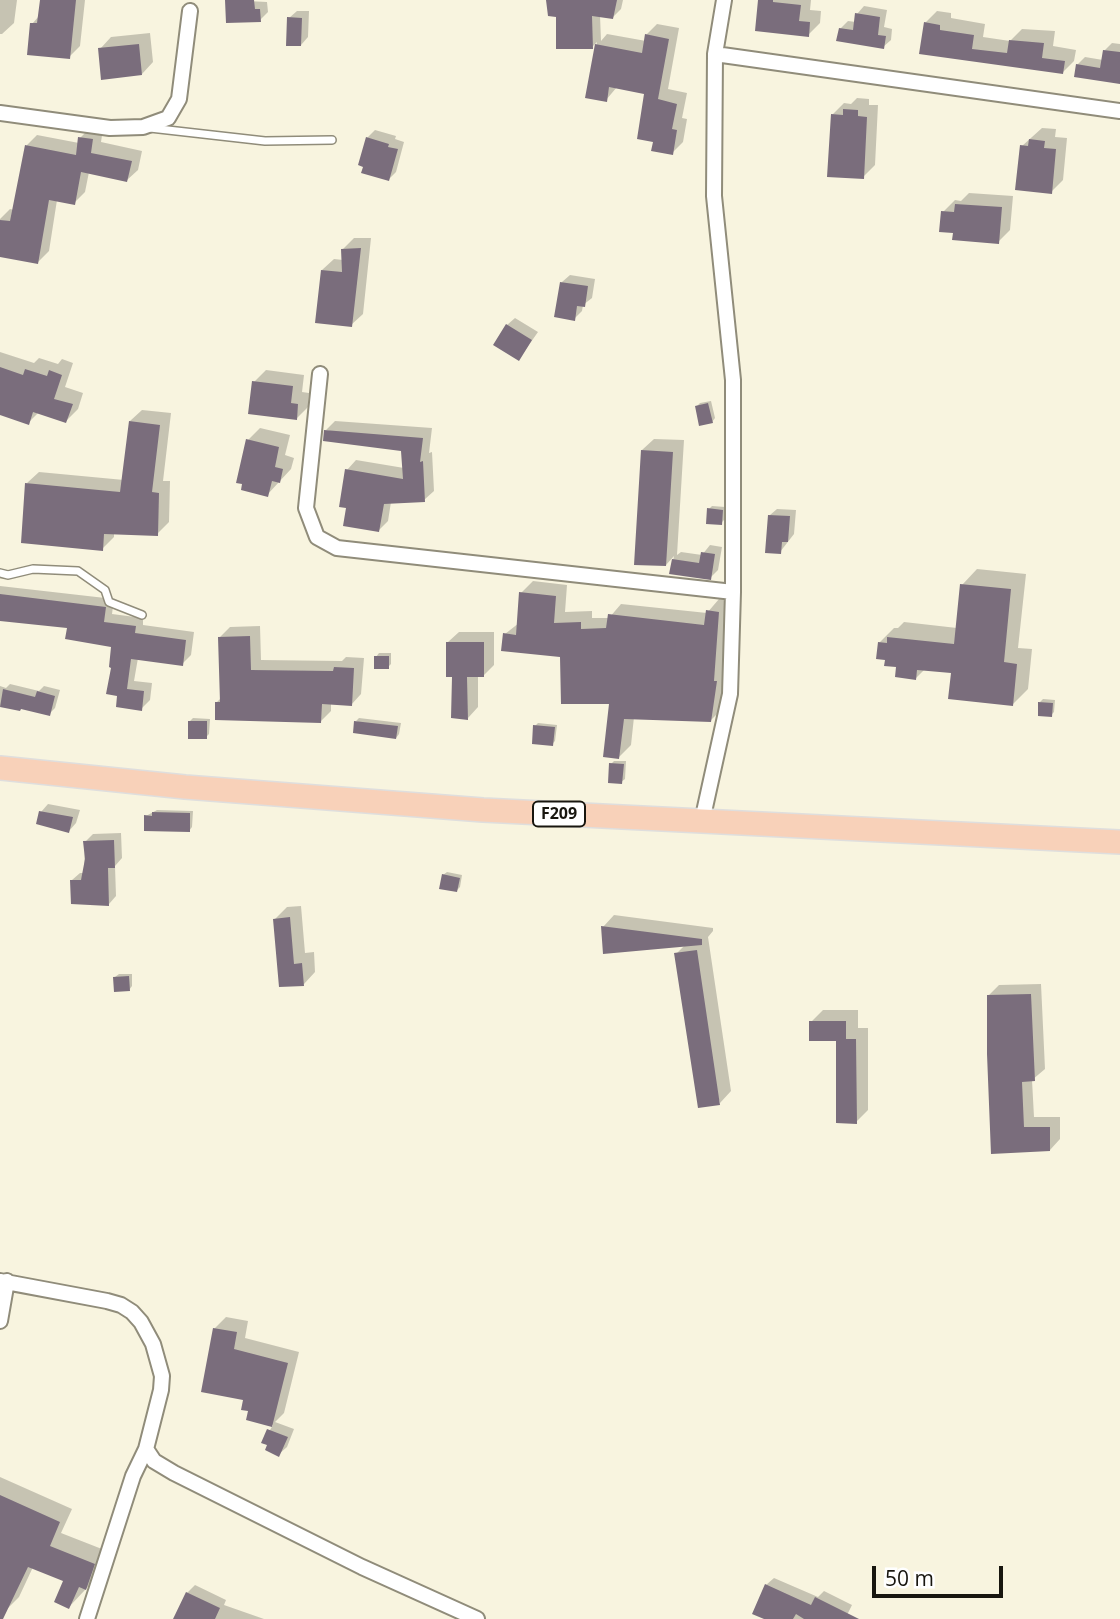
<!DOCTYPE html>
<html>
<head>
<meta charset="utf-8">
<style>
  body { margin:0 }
  #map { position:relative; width:1120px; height:1619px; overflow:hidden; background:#f8f4df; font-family:"Open Sans",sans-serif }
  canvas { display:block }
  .scale { position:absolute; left:872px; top:1566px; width:131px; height:32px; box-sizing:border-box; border:4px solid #18160f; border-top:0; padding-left:9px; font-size:21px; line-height:24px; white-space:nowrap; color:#18160f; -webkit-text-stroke:5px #fff; paint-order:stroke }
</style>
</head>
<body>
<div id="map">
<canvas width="1120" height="1619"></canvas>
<div class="scale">50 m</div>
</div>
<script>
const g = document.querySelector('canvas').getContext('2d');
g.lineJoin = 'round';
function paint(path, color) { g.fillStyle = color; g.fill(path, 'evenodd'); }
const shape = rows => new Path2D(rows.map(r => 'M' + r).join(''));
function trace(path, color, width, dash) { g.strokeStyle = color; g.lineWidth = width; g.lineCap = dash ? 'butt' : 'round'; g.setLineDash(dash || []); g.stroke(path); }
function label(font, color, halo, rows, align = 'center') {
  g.font = font + ' "Open Sans",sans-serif'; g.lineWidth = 5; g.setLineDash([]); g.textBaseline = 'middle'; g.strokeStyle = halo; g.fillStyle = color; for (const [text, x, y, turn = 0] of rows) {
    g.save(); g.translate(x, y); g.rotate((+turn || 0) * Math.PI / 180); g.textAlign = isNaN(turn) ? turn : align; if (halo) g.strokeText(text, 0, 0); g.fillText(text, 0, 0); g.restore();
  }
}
paint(shape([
  [0,0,17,0,14,23,2,34,0,34],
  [42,0,85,0,80,46,69,57,32,24,39,16],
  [228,0,267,2,268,12,260,20],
  [548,0,623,0,621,9,612,18,600,15,601,41,607,34,646,41,646,35,657,24,679,28,668,89,687,93,682,118,687,119,683,142,672,153,646,92,617,87,606,100,587,96,597,42,592,47,557,16],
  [760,0,811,0,810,10,821,11,820,23,808,35],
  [864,6,887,10,884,27,892,29,891,40,883,47,840,29,848,21,856,22,857,14],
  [297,11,309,11,308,37,301,45,289,18],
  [937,11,951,13,951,18,985,24,983,37,1010,41,1022,29,1055,31,1053,46,1076,50,1074,61,1062,73,921,53,925,23],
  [150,33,153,62,142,74,100,49,111,37],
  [1112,43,1120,44,1120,82,1077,65,1085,57,1103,60,1104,51],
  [857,98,869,99,869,105,878,105,875,165,863,177,832,115,844,103,851,104],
  [91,127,103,129,101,142,142,151,138,170,127,180,89,172,85,192,74,203,57,200,49,251,38,262,0,248,0,219,10,209,14,210,27,145,37,135,79,143,80,138],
  [1042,128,1056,129,1055,137,1067,138,1063,180,1051,192,1022,146],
  [375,130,396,136,395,139,404,142,396,172,389,179,367,138],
  [969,193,1013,196,1010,230,998,242,955,231,943,212,955,200,961,201],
  [354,238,371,238,363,314,351,325,322,270,334,259,343,260,343,249],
  [570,275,595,279,592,298,583,305,582,311,574,319,562,282],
  [515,318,538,332,519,359,507,325],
  [0,352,34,363,39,358,58,364,62,359,73,363,65,387,83,393,78,409,66,421,39,412,28,423,0,413],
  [266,370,304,375,302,392,309,393,308,407,296,419,254,382],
  [711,401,715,418,712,422,697,406,700,403],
  [142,410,171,413,163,481,170,481,169,522,157,534,114,532,114,537,102,549,27,483,39,472,124,480,130,421],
  [335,421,432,428,429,453,432,452,434,491,424,500,391,502,388,521,379,530,348,506,347,470,356,460,404,468,403,449,326,430],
  [260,428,290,435,285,455,294,458,291,469,267,495,248,440],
  [654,439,684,440,677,555,681,552,702,555,710,545,722,547,718,570,710,578,671,572,674,556,666,565,642,450],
  [712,506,725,507,724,520,721,523,709,509],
  [777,509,796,510,794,534,780,552,770,515],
  [977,569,1026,574,1018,648,1032,649,1028,689,1013,704,953,672,925,669,916,678,887,659,879,643,894,628,898,628,904,622,957,628,962,585],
  [533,581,567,585,565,612,592,611,592,618,609,618,621,604,707,613,719,599,729,601,722,709,710,721,634,717,631,745,619,757,611,702,562,656,505,634,519,623,521,593],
  [0,586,114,599,112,614,143,618,143,625,194,632,191,655,182,664,138,658,134,681,152,683,150,700,141,709,119,694,113,666,113,645,69,626,0,619],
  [260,626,261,660,342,661,346,657,364,658,361,694,351,705,331,703,331,711,321,721,217,702,221,698,220,637,230,627],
  [459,632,494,632,494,665,484,675,478,675,478,707,468,718,454,675,448,642],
  [379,653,391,653,391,664,388,667,376,657],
  [10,684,39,691,44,686,60,690,55,708,49,714,24,708,20,709,0,706,0,686,6,688],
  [1043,699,1055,700,1054,712,1051,715,1040,702],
  [193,718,210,719,209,734,206,737,190,721],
  [359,718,401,723,399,734,396,738,356,721],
  [538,723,557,725,555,741,552,744,535,726],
  [614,761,626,761,625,779,621,782,611,764],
  [48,804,80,810,76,823,69,831,41,812],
  [157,810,193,811,192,827,189,831,146,816],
  [121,833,122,858,115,866,116,896,109,904,72,880,80,873,84,873,85,842,93,834],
  [447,872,462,875,460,887,457,890,443,875],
  [301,906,305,953,314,952,315,972,304,984,280,986,275,919,287,907],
  [614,915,713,928,713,931,708,937,731,1091,720,1103,676,954,685,945,603,927],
  [119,974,132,974,132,986,129,990,115,977],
  [1041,984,1045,1069,1032,1080,1034,1117,1060,1117,1060,1139,1050,1150,993,1152,989,995,999,985],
  [823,1010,858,1010,858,1028,868,1028,868,1110,856,1122,838,1040,811,1022],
  [226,1317,248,1321,245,1338,299,1352,284,1413,275,1422,294,1429,287,1447,279,1454,263,1442,273,1425,248,1419,250,1410,214,1329],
  [0,1477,72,1509,61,1533,107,1551,99,1575,69,1607,65,1580,33,1567,19,1597,6,1610,0,1608],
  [774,1578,818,1597,824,1591,852,1605,845,1619,768,1619,766,1585],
  [195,1585,226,1600,224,1605,264,1619,175,1619,187,1593]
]), '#0003');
paint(shape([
  [40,0,76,0,70,59,27,55,30,23,37,23],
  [225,0,254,0,255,9,260,9,261,22,226,23],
  [546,0,617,0,613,19,592,16,593,49,556,49,556,17,548,16],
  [758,0,773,0,773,2,801,5,799,21,810,22,809,37,755,31],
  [855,13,880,17,878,35,886,36,884,49,836,41,839,28,853,30],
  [287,17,302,18,301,46,286,46],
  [924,22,940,25,940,30,974,35,972,49,1007,53,1009,40,1044,43,1042,58,1065,61,1063,74,919,54],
  [645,34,669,39,658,99,677,104,672,129,677,130,673,155,651,151,653,142,637,139,644,94,609,87,607,102,585,98,595,44,642,53],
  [139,44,142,75,101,80,98,48],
  [1103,50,1120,52,1120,84,1074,77,1076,64,1100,68],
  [843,109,858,110,858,116,867,117,864,179,827,177,831,114,843,115],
  [78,137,93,139,91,153,132,161,127,182,81,172,75,205,49,200,38,264,0,257,0,220,10,221,25,145,76,155],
  [366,137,389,144,388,147,398,149,389,181,361,173,363,167,358,165],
  [1029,139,1045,141,1044,148,1056,149,1052,194,1015,190,1020,145,1028,146],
  [955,204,1002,207,999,244,952,240,953,233,939,232,941,211,954,212],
  [361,248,352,327,315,323,321,270,342,272,341,249],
  [560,282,588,286,585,307,577,306,575,321,554,317],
  [506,324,532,340,519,361,493,345],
  [0,367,23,375,25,369,47,376,49,370,62,375,54,399,73,404,66,423,33,412,29,425,0,415],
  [252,381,293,386,291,403,298,404,297,420,248,414],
  [708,403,713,423,699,426,695,406],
  [129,421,160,425,152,492,159,493,158,536,104,534,103,551,21,543,25,483,120,492],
  [324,430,423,438,420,462,423,461,425,502,384,504,379,532,343,526,346,508,339,507,345,469,403,479,401,451,323,441],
  [246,439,279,447,275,467,283,469,280,483,272,481,268,497,241,490,242,484,236,483],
  [641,450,673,452,666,566,634,565],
  [707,508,723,510,722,525,706,524],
  [768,515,790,516,788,542,782,542,781,554,765,553],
  [701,552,715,554,711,580,669,574,672,559,699,563],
  [960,584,1011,589,1004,662,1017,664,1013,706,948,699,951,673,917,670,916,680,895,677,896,667,884,666,885,660,876,659,878,642,887,643,887,637,954,644],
  [519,592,556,596,554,623,581,622,581,629,606,628,608,614,704,625,706,610,719,612,714,681,717,681,711,722,624,719,619,759,603,757,609,704,561,704,560,657,501,651,503,633,516,635],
  [0,594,106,607,104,622,136,626,135,633,186,640,183,666,131,659,127,689,144,691,142,711,116,707,117,696,106,694,111,668,109,667,111,647,65,639,67,628,0,621],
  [250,636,251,670,333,671,334,667,354,668,352,706,322,704,321,723,215,720,215,702,220,702,218,637],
  [446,642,484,642,484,677,467,677,468,720,451,718,452,677,446,677],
  [374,656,389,656,389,669,374,669],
  [3,689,35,697,37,691,55,696,50,716,21,709,20,711,0,707],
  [1038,702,1053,703,1052,717,1038,716],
  [188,721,207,721,207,739,188,739],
  [354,721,398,726,396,739,353,733],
  [533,725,555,727,553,746,532,744],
  [609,763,624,764,622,784,608,783],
  [39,811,73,817,69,833,36,824],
  [152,812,190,813,190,832,144,831,144,815,152,816],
  [114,840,115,868,108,868,109,906,71,904,70,880,81,880,85,859,83,841],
  [442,874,460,878,457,892,439,889],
  [290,917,294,964,302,963,304,986,279,987,273,919],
  [601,926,702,939,702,945,603,954],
  [697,950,720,1105,698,1108,674,953],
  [129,976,130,991,114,992,113,977],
  [1031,994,1035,1081,1022,1082,1024,1127,1050,1127,1050,1151,991,1154,987,1054,987,995],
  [809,1021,846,1021,846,1039,856,1039,857,1124,836,1123,836,1041,809,1041],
  [213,1328,237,1332,234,1349,288,1363,272,1427,246,1420,248,1411,241,1410,243,1400,201,1392],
  [267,1429,288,1437,279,1457,265,1450,267,1445,261,1443],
  [0,1495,60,1522,50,1546,95,1564,86,1590,79,1587,69,1609,54,1602,63,1581,28,1567,3,1619,0,1619],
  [765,1584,811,1605,815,1597,859,1619,804,1619,796,1614,793,1619,764,1619,752,1614],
  [186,1592,220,1608,215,1619,173,1619]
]), '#7a6d7c');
const service = shape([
  [150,128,265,141,332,140],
  [0,573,8,575,33,569,78,571,105,590,109,602,142,615]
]);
const minor = shape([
  [715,54,1120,111],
  [0,113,110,128,143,127,168,118,179,99,190,11],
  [320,374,306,508,317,537,337,548,733,592],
  [702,821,730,694,733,592,733,380,714,196,715,54,724,0],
  [0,1281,107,1301,121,1305,132,1312,141,1322,153,1344,162,1376,161,1390,146,1449,154,1461,174,1473,362,1567,477,1619],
  [0,1321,7,1281],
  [87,1619,133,1476,146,1449]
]);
const primary = shape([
  [0,768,185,787,483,810,1120,842]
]);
trace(service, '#908c7a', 10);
trace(minor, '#908c7a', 18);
trace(primary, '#dfdedd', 26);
trace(service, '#fff', 7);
trace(minor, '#fff', 14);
trace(primary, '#f8d1b9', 23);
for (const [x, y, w] of [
  [559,814,52]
]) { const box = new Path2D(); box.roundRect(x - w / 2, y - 12.5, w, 25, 5); g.fillStyle = '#fff'; g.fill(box); trace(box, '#18160f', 2); }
label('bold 16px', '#18160f', null, [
  ["F209",559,814]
]);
</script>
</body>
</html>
